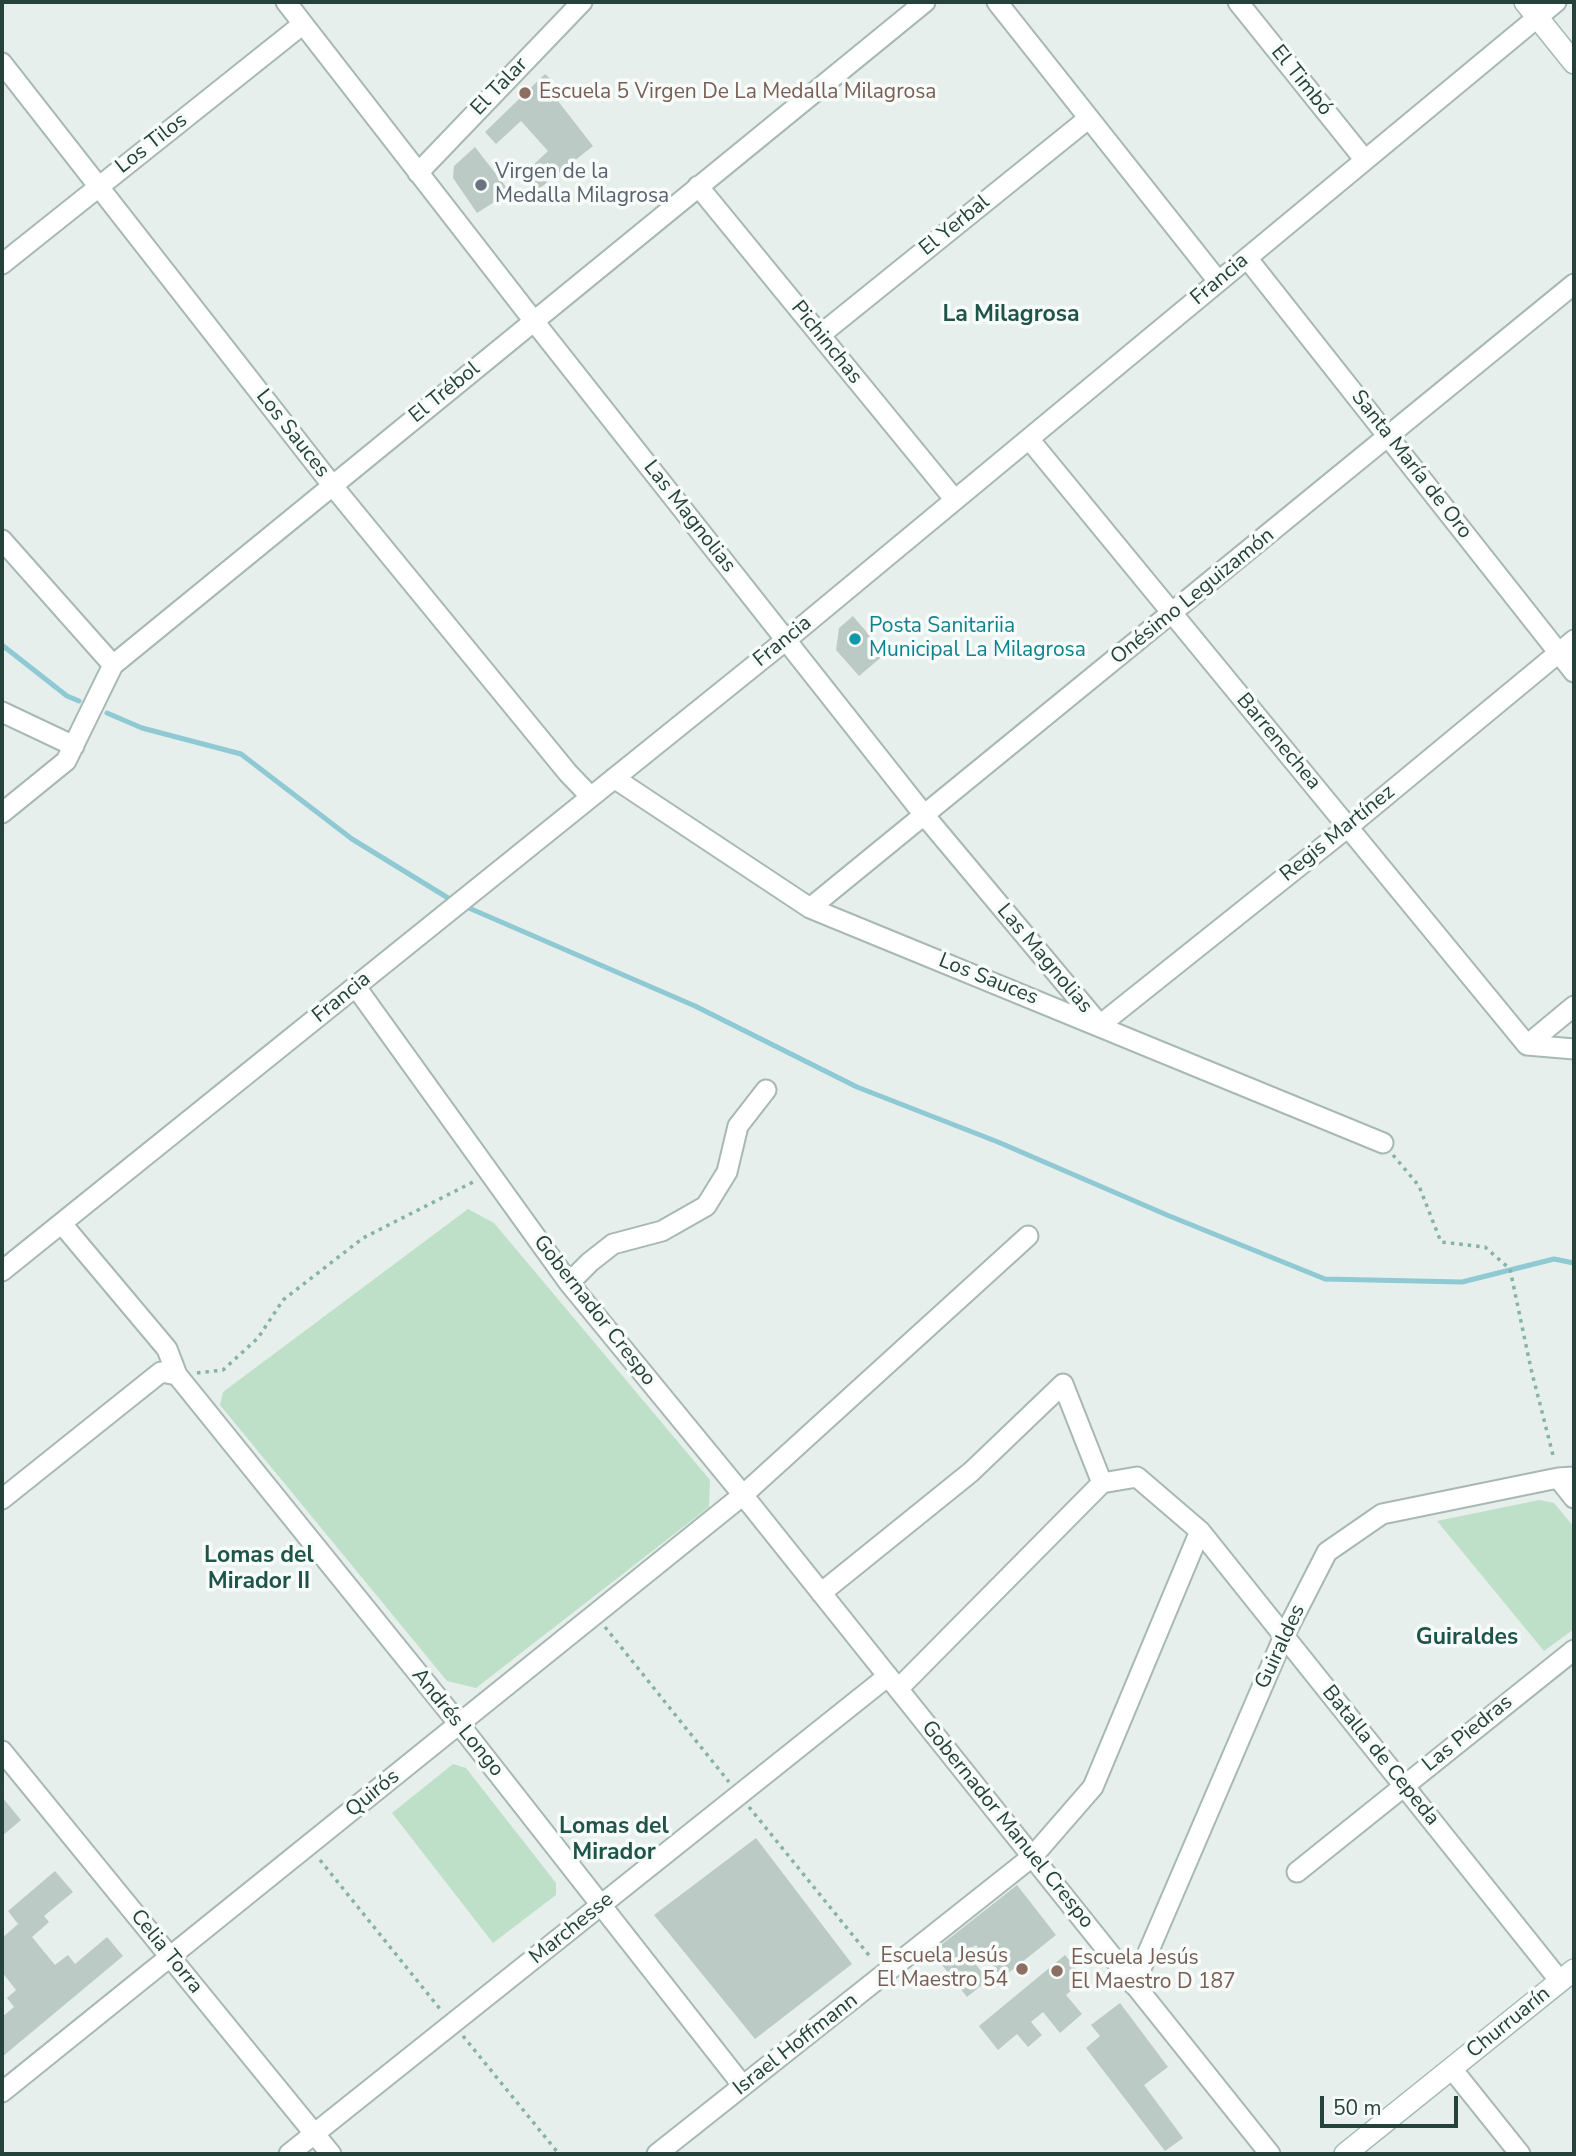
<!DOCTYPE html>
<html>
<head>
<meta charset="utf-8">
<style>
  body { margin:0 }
  #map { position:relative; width:1576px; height:2156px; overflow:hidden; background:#e6efeb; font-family:"Nunito Sans",sans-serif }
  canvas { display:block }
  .frame { position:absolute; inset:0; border:4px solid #24423a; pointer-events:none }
  .scale { position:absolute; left:1320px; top:2096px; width:138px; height:32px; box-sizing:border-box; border:4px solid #24423a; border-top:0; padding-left:9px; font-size:21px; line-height:24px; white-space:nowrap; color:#24423a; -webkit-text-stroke:5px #f7fbf9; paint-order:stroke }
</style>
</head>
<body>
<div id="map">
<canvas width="1576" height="2156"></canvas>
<div class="frame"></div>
<div class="scale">50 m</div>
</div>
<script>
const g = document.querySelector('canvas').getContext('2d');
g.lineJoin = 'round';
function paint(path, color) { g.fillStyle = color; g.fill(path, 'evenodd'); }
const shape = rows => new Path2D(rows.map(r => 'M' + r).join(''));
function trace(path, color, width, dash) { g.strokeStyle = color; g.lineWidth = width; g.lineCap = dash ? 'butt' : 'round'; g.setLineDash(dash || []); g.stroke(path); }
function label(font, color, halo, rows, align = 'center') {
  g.font = font + ' "Nunito Sans",sans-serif'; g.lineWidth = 7; g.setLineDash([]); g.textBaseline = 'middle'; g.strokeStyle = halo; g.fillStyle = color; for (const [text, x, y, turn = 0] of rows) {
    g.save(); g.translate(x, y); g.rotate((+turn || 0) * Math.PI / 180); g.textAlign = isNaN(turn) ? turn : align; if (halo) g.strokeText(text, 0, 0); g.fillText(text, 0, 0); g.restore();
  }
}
paint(shape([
  [468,1209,494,1223,710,1480,709,1507,476,1688,447,1681,220,1405,223,1392],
  [1539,1500,1554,1503,1574,1527,1574,1629,1544,1651,1437,1521],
  [453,1764,466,1768,556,1883,556,1895,493,1943,392,1813]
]), '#bfe0c8');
trace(shape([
  [2,645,67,696,79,701],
  [107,713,142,728,241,754,352,839,453,901],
  [462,905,695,1006,857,1087,998,1142,1167,1215,1325,1279,1462,1282,1554,1259,1574,1263]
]), '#8ec9d4', 5);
paint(shape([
  [545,74,553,81,547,87,593,146,535,192,527,181,535,174,529,169,548,151,521,121,496,144,485,132],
  [475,147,510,192,477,213,453,178,454,166],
  [853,616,885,654,859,676,836,650,839,628],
  [2,1797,21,1820,2,1836],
  [756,1838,852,1964,755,2039,654,1915],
  [55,1871,73,1892,44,1916,49,1922,32,1937,55,1965,68,1955,75,1964,107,1937,123,1956,2,2057,2,2017,14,2007,7,1998,16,1990,2,1972,2,1938,18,1924,8,1911],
  [1017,1885,1056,1935,1002,1978,976,1945,966,1952,988,1980,967,1997,932,1952],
  [1065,1955,1085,1979,1066,1995,1082,2014,1060,2033,1043,2012,1031,2022,1042,2035,1028,2047,1017,2034,998,2050,979,2026],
  [1120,2003,1168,2067,1144,2085,1183,2138,1165,2151,1086,2048,1100,2036,1091,2025]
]), '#bbcac4');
const street = shape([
  [286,2,533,320,925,816,1100,1025,1348,827,1574,640],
  [997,2,1218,281],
  [1238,2,1364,159],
  [2,63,332,485,568,773,591,797],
  [418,173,582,2],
  [698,186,955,500],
  [1247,258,1574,672],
  [2,264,303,24],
  [820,335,1089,118],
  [1029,439,1527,1045],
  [2,540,113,665],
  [2,712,74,746],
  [614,778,810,908,1383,1143],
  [2,813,66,761,113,665,925,2],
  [810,908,1574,284],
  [356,987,569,1283,743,1495,1270,2154],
  [1527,1045,1574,1006],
  [1527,1045,1574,1049],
  [62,1224,167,1349,177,1375,459,1724,743,2086],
  [2,1271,786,640,1556,2],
  [569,1283,590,1262,613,1244,662,1231,706,1206,727,1172,738,1126,766,1090],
  [1558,1478,1574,1498],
  [2,1499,161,1372,177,1375],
  [821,1593,971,1472,1063,1384,1102,1483],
  [898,1689,1102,1483,1137,1477,1200,1531,1560,1981],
  [2,1751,331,2154],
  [1297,1872,1574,1650],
  [1134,1985,1284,1636,1327,1552,1382,1514,1558,1478,1574,1477],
  [1452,2069,1520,2154],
  [2,2092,743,1495,1028,1236],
  [289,2154,888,1676],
  [657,2154,1033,1856,1093,1787,1200,1531]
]);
const secondary = shape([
  [1525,2,1574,63],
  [1345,2154,1574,1970]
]);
trace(street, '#a8b8b2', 23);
trace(secondary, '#a4bbb3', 24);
trace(shape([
  [1393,1155,1419,1186,1441,1242,1485,1247,1510,1269,1531,1369,1554,1459],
  [197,1373,223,1370,258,1338,283,1300,363,1238,475,1181],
  [605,1627,729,1782],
  [749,1807,872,1959],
  [320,1860,440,2009],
  [463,2036,559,2154]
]), '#86b3a5', 3.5, [3.5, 5]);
trace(street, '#fff', 19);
trace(secondary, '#fff', 21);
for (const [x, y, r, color] of [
  [525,93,7,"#8d6e63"],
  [481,185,7,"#6b7280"],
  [855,639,7,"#0f9aa8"],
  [1022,1969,7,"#8d6e63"],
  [1057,1971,7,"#8d6e63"]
]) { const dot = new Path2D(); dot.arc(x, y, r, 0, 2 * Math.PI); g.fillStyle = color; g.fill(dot); trace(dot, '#f7fbf9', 2.5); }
label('21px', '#24423a', '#f7fbf9', [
  ["El Timbó",1301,81,51],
  ["El Talar",500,87,-46],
  ["Los Tilos",152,144,-38],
  ["El Yerbal",955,226,-39],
  ["Francia",1220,280,-40],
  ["Pichinchas",826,343,51],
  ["El Trébol",445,393,-39],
  ["Los Sauces",292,434,52],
  ["Santa María de Oro",1411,465,52],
  ["Las Magnolias",689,517,52],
  ["Onésimo Leguizamón",1193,597,-39],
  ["Francia",783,642,-39],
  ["Barrenechea",1278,742,50],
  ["Regis Martínez",1338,834,-39],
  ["Las Magnolias",1044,959,50],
  ["Los Sauces",988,980,22],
  ["Francia",342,998,-39],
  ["Gobernador Crespo",594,1311,52],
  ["Guiraldes",1281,1647,-65],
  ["Andrés Longo",457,1723,51],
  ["Las Piedras",1468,1734,-39],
  ["Batalla de Cepeda",1380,1756,51],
  ["Quirós",373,1794,-39],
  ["Gobernador Manuel Crespo",1007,1825,51],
  ["Marchesse",572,1929,-39],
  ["Celia Torra",166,1952,51],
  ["Churruarín",1509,2023,-39],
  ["Israel Hoffmann",796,2045,-38]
]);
label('21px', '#785e54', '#f7fbf9', [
  ["Escuela 5 Virgen De La Medalla Milagrosa",539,93],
  ["Escuela Jesús",1008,1957,"right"],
  ["El Maestro 54",1008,1981,"right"],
  ["Escuela Jesús",1071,1959],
  ["El Maestro D 187",1071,1983]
], 'left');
label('21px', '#5b616d', '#f7fbf9', [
  ["Virgen de la",495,173],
  ["Medalla Milagrosa",495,197]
], 'left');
label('21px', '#0d838f', '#f7fbf9', [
  ["Posta Sanitariia",869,627],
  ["Municipal La Milagrosa",869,651]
], 'left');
label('bold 23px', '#1f5548', '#f7fbf9', [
  ["La Milagrosa",1011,315],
  ["Lomas del",259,1556],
  ["Mirador II",259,1582],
  ["Guiraldes",1467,1638],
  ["Lomas del",614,1827],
  ["Mirador",614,1853]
]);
</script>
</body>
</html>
